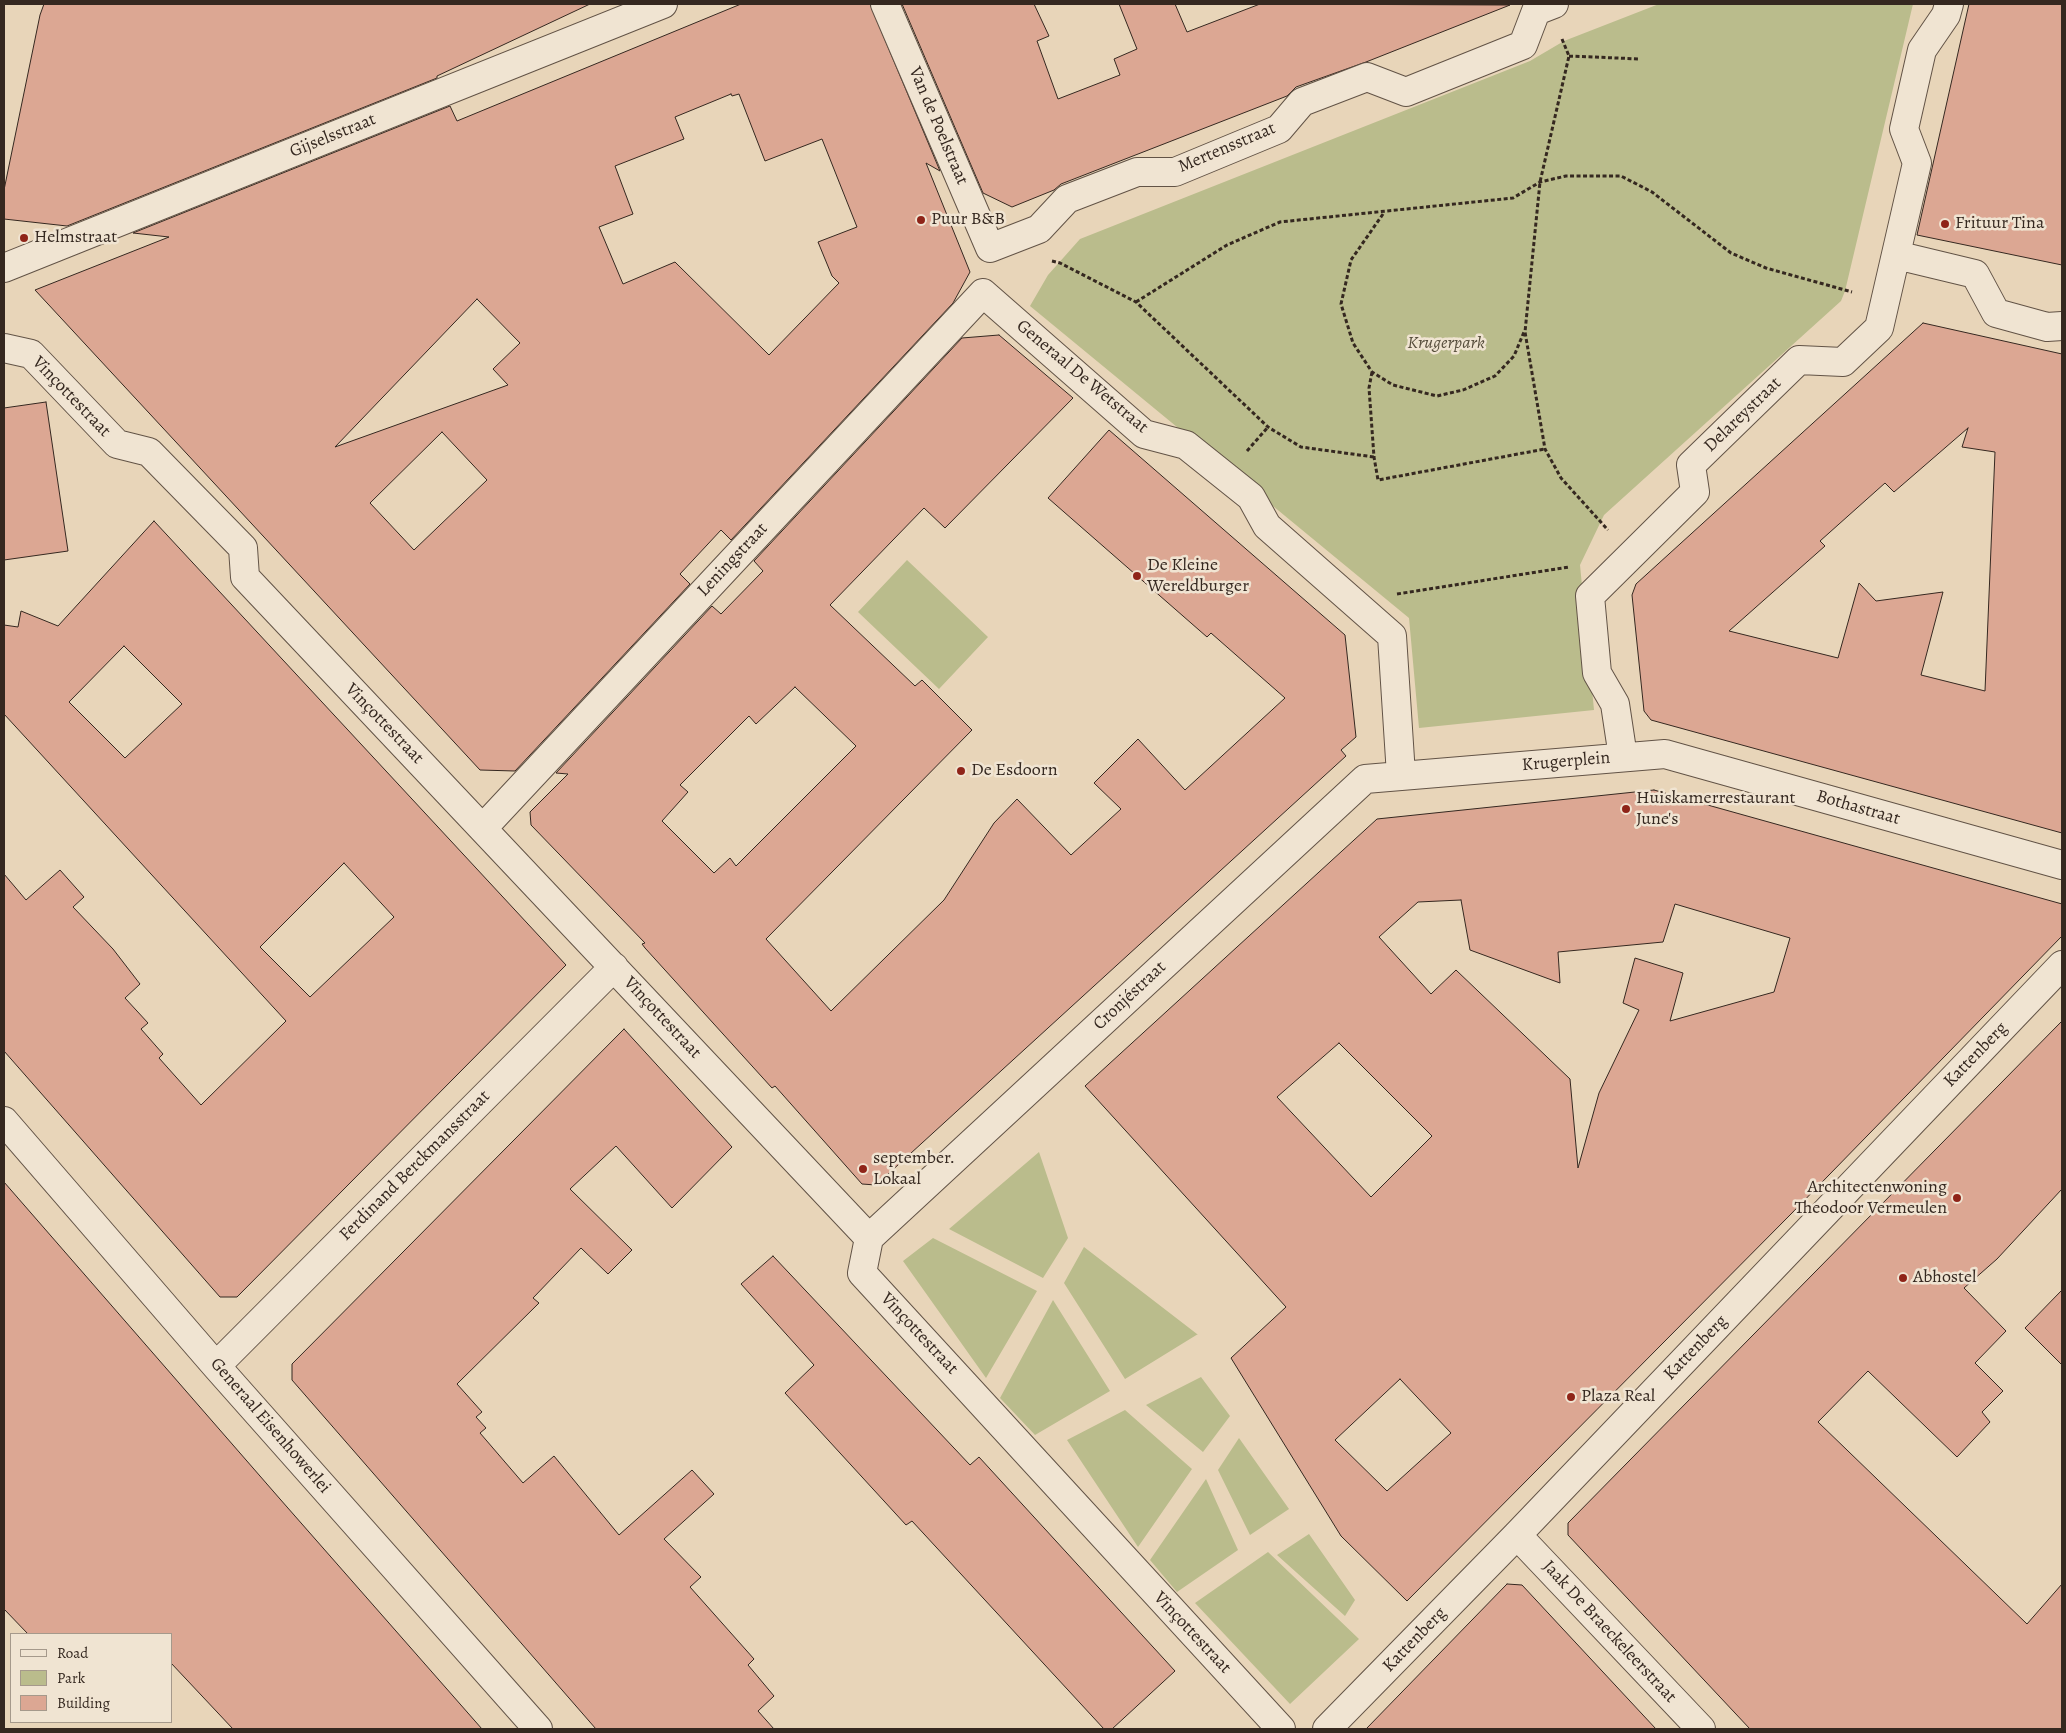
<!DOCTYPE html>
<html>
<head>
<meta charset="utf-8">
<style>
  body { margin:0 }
  #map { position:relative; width:2066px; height:1733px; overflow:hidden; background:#e8d5b9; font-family:Alegreya,serif }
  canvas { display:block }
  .frame { position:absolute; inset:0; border:5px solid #352820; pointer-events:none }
  .legend { position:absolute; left:10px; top:1633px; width:162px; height:90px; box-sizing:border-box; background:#f0e4d2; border:1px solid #a5998b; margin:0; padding:6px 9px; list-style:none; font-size:15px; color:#352820 }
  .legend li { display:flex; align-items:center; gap:10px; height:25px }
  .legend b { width:25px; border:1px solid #a5998b }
</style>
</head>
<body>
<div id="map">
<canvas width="2066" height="1733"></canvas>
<div class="frame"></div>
<ul class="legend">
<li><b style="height:6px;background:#f0e4d2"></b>Road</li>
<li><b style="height:14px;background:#babc8c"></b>Park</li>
<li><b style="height:14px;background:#dca793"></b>Building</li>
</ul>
</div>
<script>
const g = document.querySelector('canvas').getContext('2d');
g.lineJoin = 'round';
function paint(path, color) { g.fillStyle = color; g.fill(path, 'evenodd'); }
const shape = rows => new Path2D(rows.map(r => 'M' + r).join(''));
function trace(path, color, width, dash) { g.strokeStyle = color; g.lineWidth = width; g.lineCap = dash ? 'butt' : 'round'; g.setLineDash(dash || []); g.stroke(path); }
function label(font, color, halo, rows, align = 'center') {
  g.font = font + ' Alegreya,serif'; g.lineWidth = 5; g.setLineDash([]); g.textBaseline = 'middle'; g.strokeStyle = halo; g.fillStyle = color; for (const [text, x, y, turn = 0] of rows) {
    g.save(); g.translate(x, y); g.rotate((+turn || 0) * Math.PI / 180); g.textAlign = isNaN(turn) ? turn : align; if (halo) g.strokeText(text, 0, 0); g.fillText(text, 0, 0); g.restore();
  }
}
paint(shape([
  [1659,4,1913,4,1845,291,1841,301,1604,515,1580,565,1594,710,1419,728,1409,618,1030,306,1048,275,1080,239,1530,61,1564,41],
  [907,560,988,637,939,689,858,612],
  [1039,1152,1068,1238,1043,1278,949,1229],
  [933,1238,1037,1291,986,1378,903,1261],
  [1084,1247,1197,1334,1198,1334,1125,1379,1064,1283],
  [1053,1300,1110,1391,1035,1435,1000,1398],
  [1201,1377,1230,1416,1203,1452,1146,1405],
  [1125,1410,1192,1469,1138,1547,1067,1440],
  [1239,1438,1289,1509,1250,1535,1218,1470],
  [1206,1479,1238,1550,1177,1592,1150,1560],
  [1309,1534,1355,1600,1345,1616,1277,1555],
  [1268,1552,1359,1639,1290,1704,1195,1603]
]), '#babc8c');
const building = shape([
  [44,4,590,4,437,76,437,78,67,226,4,219,4,190,40,15,44,4],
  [741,4,870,4,940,171,926,163,970,272,953,303,731,540,721,530,680,574,690,584,515,771,480,770,35,290,169,237,133,233,450,106,457,121,741,4],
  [731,94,732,96,739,94,765,161,822,139,857,227,818,242,832,276,839,283,769,355,675,262,623,284,599,227,633,214,615,166,684,139,675,117,731,94],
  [477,299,520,343,493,369,508,385,335,447,477,299],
  [442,432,487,480,414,550,370,503,442,432],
  [902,4,1034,4,1049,36,1037,41,1058,99,1120,75,1114,59,1137,49,1119,4,1175,4,1187,32,1260,4,1510,5,1366,62,1296,87,1287,96,1061,184,1054,190,1012,207,983,193,902,4],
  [1969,4,2062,4,2062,265,1917,235,1969,4],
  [1923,323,2062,354,2062,833,1651,720,1644,711,1632,595,1636,584,1923,323],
  [1968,428,1962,447,1995,452,1985,691,1921,675,1943,592,1876,601,1859,583,1838,658,1729,631,1825,546,1820,541,1885,483,1894,492,1968,428],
  [999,335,1073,398,945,528,924,508,830,605,915,686,922,680,972,730,766,939,831,1011,944,900,994,823,1017,799,1071,855,1121,809,1094,783,1138,739,1185,790,1285,698,1211,633,1207,637,1048,498,1109,430,1345,635,1356,737,1341,750,1346,756,876,1185,862,1184,775,1086,772,1088,645,948,642,944,645,943,531,825,530,812,568,774,556,773,712,606,721,614,763,571,754,561,962,338,999,335],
  [795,687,856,746,736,866,730,858,714,873,662,821,688,792,680,785,749,716,756,724,795,687],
  [46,402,68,551,4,560,4,408,46,402],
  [154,521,566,965,237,1297,220,1297,4,1051,4,874,26,900,60,870,84,897,73,907,113,949,140,984,125,998,148,1023,141,1029,163,1054,159,1058,201,1105,286,1021,4,714,4,625,18,627,21,611,58,626,154,521],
  [124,646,182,704,125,758,69,702,124,646],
  [344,863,394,917,310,997,260,947,344,863],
  [1654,790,2062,904,2062,936,1790,1215,1407,1601,1341,1536,1231,1358,1286,1307,1085,1086,1377,819,1654,790],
  [1461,900,1470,950,1560,983,1558,952,1663,942,1675,904,1790,938,1774,992,1670,1021,1683,973,1635,958,1623,1003,1639,1010,1599,1093,1578,1168,1570,1079,1456,970,1431,994,1379,937,1418,902,1461,900],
  [1339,1043,1432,1136,1371,1197,1277,1097,1339,1043],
  [1400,1379,1451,1433,1387,1491,1335,1440,1400,1379],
  [2062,1021,2062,1189,1997,1259,1964,1288,2006,1331,1975,1363,2003,1391,1982,1412,1990,1422,1957,1457,1868,1371,1818,1422,2027,1624,2062,1584,2062,1729,1750,1729,1568,1535,1568,1523,2062,1021],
  [624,1029,732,1147,672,1208,616,1146,570,1189,632,1250,608,1274,581,1248,533,1298,539,1303,457,1384,482,1412,476,1417,486,1428,480,1433,523,1483,554,1456,619,1535,692,1470,714,1494,664,1539,701,1577,690,1587,754,1659,748,1665,774,1696,758,1711,774,1729,596,1729,292,1380,292,1364,624,1029],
  [4,1182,280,1499,482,1729,233,1729,171,1663,171,1634,28,1634,4,1609,4,1182],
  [773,1256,970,1465,979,1457,1175,1671,1112,1729,1104,1729,912,1521,906,1525,785,1393,814,1365,741,1284,773,1256],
  [2062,1290,2062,1365,2025,1328,2062,1290],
  [1507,1584,1522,1585,1656,1729,1366,1729,1507,1584]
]);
paint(building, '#dca793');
trace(building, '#352820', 1);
const minor = shape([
  [885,4,990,248,1039,229,1067,199,1137,172,1175,172,1279,129,1302,102,1367,77,1406,92,1523,45,1536,11,1554,4],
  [1896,255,1975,274,1996,313,2047,327,2062,326],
  [4,268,663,4],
  [4,348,31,354,117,444,149,452,243,548,245,577,869,1238],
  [1623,757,1615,704,1597,673,1590,596,1695,492,1691,465,1799,360,1843,362,1879,328,1917,163,1904,129,1922,50,1946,15,1949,4],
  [483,828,983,293,1144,434,1186,445,1251,497,1267,526,1392,636,1401,775],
  [4,1121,216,1366,538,1729],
  [869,1238,1365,779,1665,754,2062,865],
  [869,1238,862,1273,1281,1729],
  [216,1366,614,967],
  [1517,1535,1701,1729],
  [1327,1729,1517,1535,2062,965]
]);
trace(minor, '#625346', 30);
trace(shape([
  [1562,39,1569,56,1540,182,1525,332,1545,449,1561,478,1608,530],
  [1569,56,1640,59],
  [1383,214,1351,260,1341,304,1353,343,1372,372,1393,385,1437,396,1463,390,1495,376,1514,356,1524,332],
  [1052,261,1060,263,1136,302,1268,427,1301,447,1374,457],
  [1136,302,1227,245,1280,222,1513,198,1540,182,1566,176,1621,176,1652,192,1731,253,1766,268,1852,292],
  [1372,372,1369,388,1374,457,1378,480,1545,449],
  [1247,451,1268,427],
  [1397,594,1569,567]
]), '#352820', 3, [4, 2.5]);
trace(minor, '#f0e4d2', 28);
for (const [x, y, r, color] of [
  [921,220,5,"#8f2418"],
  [1945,224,5,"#8f2418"],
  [24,238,5,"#8f2418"],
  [1137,576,5,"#8f2418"],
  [961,771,5,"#8f2418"],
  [1626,809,5,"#8f2418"],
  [863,1169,5,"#8f2418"],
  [1957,1198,5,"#8f2418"],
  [1903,1278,5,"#8f2418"],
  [1571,1397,5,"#8f2418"]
]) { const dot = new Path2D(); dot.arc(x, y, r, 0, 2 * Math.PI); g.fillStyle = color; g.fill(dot); trace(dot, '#f0e4d2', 2); }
label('18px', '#352820', '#f0e4d2', [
  ["Van de Poelstraat",938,126,67],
  ["Gijselsstraat",333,136,-22],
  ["Mertensstraat",1227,148,-23],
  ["Generaal De Wetstraat",1082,377,40],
  ["Vinçottestraat",71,397,46],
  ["Delareystraat",1743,415,-44],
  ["Leningstraat",733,560,-47],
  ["Vinçottestraat",384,724,46],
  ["Krugerplein",1566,762,-5],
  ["Bothastraat",1858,808,16],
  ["Cronjéstraat",1130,996,-43],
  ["Vinçottestraat",662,1018,47],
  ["Kattenberg",1976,1055,-46],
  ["Ferdinand Berckmansstraat",415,1166,-45],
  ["Vinçottestraat",919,1334,47],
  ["Kattenberg",1696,1348,-46],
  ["Generaal Eisenhowerlei",270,1426,49],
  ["Jaak De Braeckeleerstraat",1609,1632,47],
  ["Vinçottestraat",1192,1633,47],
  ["Kattenberg",1415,1640,-46]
]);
label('18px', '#352820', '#f0e4d2', [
  ["Puur B&B",931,220],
  ["Frituur Tina",1955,224],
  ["Helmstraat",34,238],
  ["De Kleine",1147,566],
  ["Wereldburger",1147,587],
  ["De Esdoorn",971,771],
  ["Huiskamerrestaurant",1636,799],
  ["June's",1636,820],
  ["september.",873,1159],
  ["Lokaal",873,1180],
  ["Architectenwoning",1947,1188,"right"],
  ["Theodoor Vermeulen",1947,1209,"right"],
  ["Abhostel",1913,1278],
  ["Plaza Real",1581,1397]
], 'left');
label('italic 18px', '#564d3b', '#f0e4d2', [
  ["Krugerpark",1446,344]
]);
</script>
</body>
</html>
